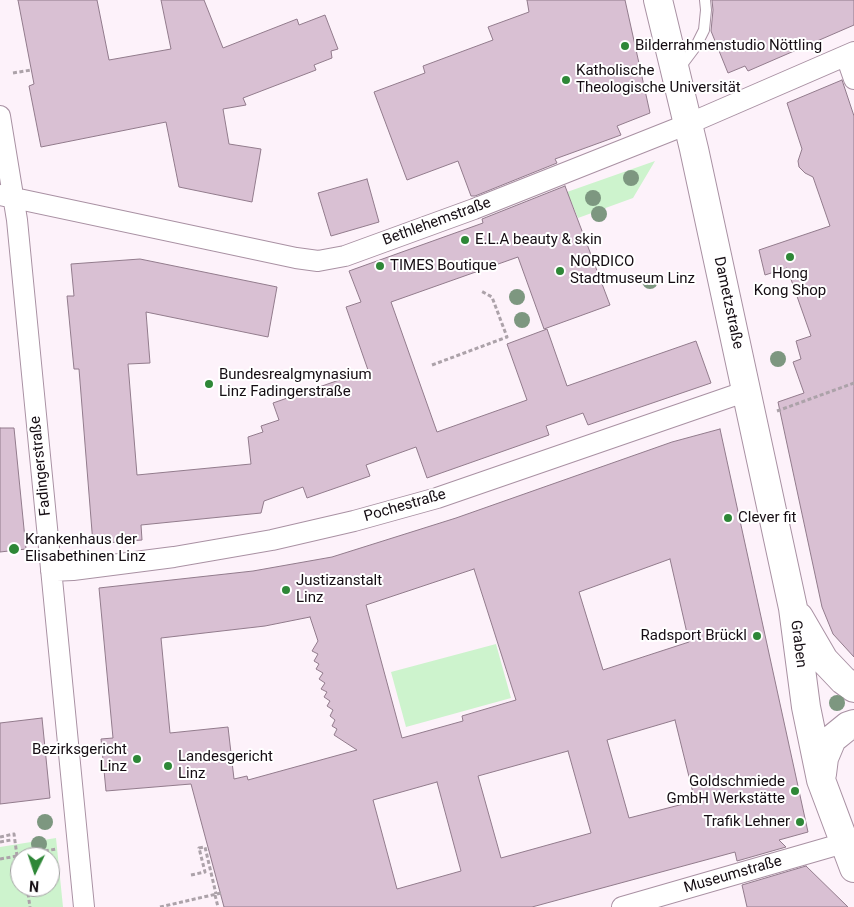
<!DOCTYPE html>
<html>
<head>
<meta charset="utf-8">
<style>
  body { margin:0 }
  #map { position:relative; width:854px; height:907px; overflow:hidden; background:#fdf2fa; font-family:Roboto,sans-serif }
  canvas { display:block }
  .north { position:absolute; left:10px; top:847px; width:50px; height:50px; box-sizing:border-box; background:#fff; border:1px solid #a19ea1; border-radius:50%; rotate:184deg; font-size:14px; font-weight:700; line-height:20px; text-align:center; color:#150d13 }
  .north::after { content:''; display:block; margin:auto; width:18px; height:22px; background:#2e8737; clip-path:polygon(50% 0,100% 100%,50% 72%,0 100%) }
</style>
</head>
<body>
<div id="map">
<canvas width="854" height="907"></canvas>
<div class="north">N</div>
</div>
<script>
const g = document.querySelector('canvas').getContext('2d');
g.lineJoin = 'round';
function paint(path, color) { g.fillStyle = color; g.fill(path, 'evenodd'); }
const shape = rows => new Path2D(rows.map(r => 'M' + r).join(''));
function trace(path, color, width, dash) { g.strokeStyle = color; g.lineWidth = width; g.lineCap = dash ? 'butt' : 'round'; g.setLineDash(dash || []); g.stroke(path); }
function label(font, color, halo, rows, align = 'center') {
  g.font = font + ' Roboto,sans-serif'; g.lineWidth = 4; g.setLineDash([]); g.textBaseline = 'middle'; g.strokeStyle = halo; g.fillStyle = color; for (const [text, x, y, turn = 0] of rows) {
    g.save(); g.translate(x, y); g.rotate((+turn || 0) * Math.PI / 180); g.textAlign = isNaN(turn) ? turn : align; if (halo) g.strokeText(text, 0, 0); g.fillText(text, 0, 0); g.restore();
  }
}
paint(shape([
  [655,161,633,198,578,218,567,192],
  [496,644,511,698,406,727,391,672],
  [56,838,63,907,0,907,0,847],
  [20,857,50,857,50,887,20,887]
]), '#cdf3cd');
const building = shape([
  [18,0,97,0,109,60,171,49,161,0,204,0,223,48,297,19,299,25,325,15,338,49,331,51,332,58,314,65,316,70,243,98,246,105,223,109,229,144,261,149,252,202,179,187,166,122,41,147,29,86,34,84,18,0],
  [527,0,625,0,650,113,617,126,621,135,555,159,557,163,475,196,471,196,458,161,407,180,374,92,425,73,423,66,493,40,488,27,529,12,527,0],
  [712,0,854,0,854,25,748,71,745,66,728,73,711,31,713,10,712,0],
  [842,80,854,116,854,657,833,634,822,607,778,402,804,393,793,362,801,359,796,341,811,336,787,268,765,275,759,250,830,226,813,177,805,173,799,167,798,161,802,149,787,103,842,80],
  [367,179,379,222,331,236,318,193,367,179],
  [565,186,610,305,544,329,518,257,391,302,437,432,527,400,507,344,547,329,567,386,696,341,711,383,588,425,583,413,546,426,549,435,427,478,416,447,366,465,370,476,307,498,303,487,264,501,261,513,141,525,142,540,93,544,79,369,74,369,67,296,74,296,71,264,140,259,277,287,268,337,146,312,150,363,128,364,137,475,251,464,248,437,263,432,261,426,279,420,273,403,368,370,346,307,361,302,349,271,483,223,482,219,565,186],
  [0,428,14,428,26,549,0,552,0,428],
  [720,429,808,832,779,840,786,847,737,861,735,852,532,907,224,907,191,784,106,791,101,739,113,738,99,588,253,571,332,557,456,518,672,442,720,429],
  [670,559,689,642,603,670,579,592,670,559],
  [474,569,516,700,462,716,463,721,402,738,366,605,474,569],
  [310,617,318,641,312,651,318,654,314,661,319,664,316,669,323,673,319,679,325,683,321,689,327,692,324,697,330,701,327,706,333,710,330,716,335,720,332,726,337,729,334,735,357,750,248,780,247,776,234,779,228,727,170,733,161,638,265,626,310,617],
  [675,720,695,801,629,818,607,740,675,720],
  [568,751,591,833,501,858,478,776,568,751],
  [437,782,461,871,397,889,373,800,437,782],
  [42,718,50,798,0,804,0,723,42,718],
  [806,866,848,907,747,907,742,885,806,866]
]);
paint(building, '#d9c0d3');
trace(building, '#927b8c', 1);
const lane = shape([
  [678,70,696,46,704,30,706,10,705,0]
]);
const street = shape([
  [846,56,854,79],
  [0,116,17,220,84,907],
  [0,195,296,258,318,261,345,256,474,209,688,124,854,52],
  [51,571,73,570,174,557,272,540,354,521,437,498,747,391],
  [622,907,844,843]
]);
const secondary = shape([
  [658,0,694,149,793,608,806,707,821,780,854,868],
  [799,617,824,660,843,680,854,688],
  [822,774,824,758,832,739,848,726,854,724]
]);
trace(lane, '#a991a3', 12);
trace(street, '#a991a3', 22);
trace(secondary, '#a991a3', 30);
trace(shape([
  [13,73,31,70],
  [432,365,507,337,492,297,481,291],
  [777,411,854,383],
  [0,837,14,834,17,856],
  [0,842,11,840],
  [0,859,56,849],
  [191,875,205,872,199,848,205,847,216,894],
  [27,887,30,907],
  [215,895,218,907],
  [160,907,221,893]
]), '#aca2a9', 3, [4, 2.5]);
trace(lane, '#fff', 10);
trace(street, '#fff', 20);
trace(secondary, '#fff', 28);
g.fillStyle = '#7d9780';
for (const [x, y] of [
  [631,178],
  [593,198],
  [599,214],
  [650,281],
  [517,297],
  [522,320],
  [778,359],
  [837,703],
  [45,822],
  [39,844]
]) { g.beginPath(); g.arc(x, y, 8, 0, 2 * Math.PI); g.fill(); }
for (const [x, y, r, color] of [
  [625,46,5,"#2e8737"],
  [566,80,5,"#2e8737"],
  [465,240,5,"#2e8737"],
  [790,257,5,"#2e8737"],
  [380,266,5,"#2e8737"],
  [560,271,5,"#2e8737"],
  [209,384,5,"#2e8737"],
  [728,518,5,"#2e8737"],
  [14,549,6,"#2e8737"],
  [286,590,5,"#2e8737"],
  [757,636,5,"#2e8737"],
  [137,759,5,"#2e8737"],
  [168,766,5,"#2e8737"],
  [795,791,5,"#2e8737"],
  [800,822,5,"#2e8737"]
]) { const dot = new Path2D(); dot.arc(x, y, r, 0, 2 * Math.PI); g.fillStyle = color; g.fill(dot); trace(dot, '#fff', 2); }
label('15px', '#150d13', '#fff', [
  ["Bilderrahmenstudio Nöttling",635,46],
  ["Katholische",576,71],
  ["Theologische Universität",576,88],
  ["E.L.A beauty & skin",475,240],
  ["NORDICO",570,262],
  ["Stadtmuseum Linz",570,279],
  ["TIMES Boutique",390,266],
  ["Hong",790,274,"center"],
  ["Kong Shop",790,291,"center"],
  ["Bundesrealgmynasium",219,375],
  ["Linz Fadingerstraße",219,392],
  ["Clever fit",738,518],
  ["Krankenhaus der",25,540],
  ["Elisabethinen Linz",25,557],
  ["Justizanstalt",296,581],
  ["Linz",296,598],
  ["Radsport Brückl",747,636,"right"],
  ["Bezirksgericht",127,750,"right"],
  ["Linz",127,767,"right"],
  ["Landesgericht",178,757],
  ["Linz",178,774],
  ["Goldschmiede",785,782,"right"],
  ["GmbH Werkstätte",785,799,"right"],
  ["Trafik Lehner",790,822,"right"]
], 'left');
label('15px', '#150d13', '#fff', [
  ["Bethlehemstraße",437,222,-20],
  ["Dametzstraße",728,303,78],
  ["Fadingerstraße",41,466,-96],
  ["Pochestraße",405,506,-16],
  ["Graben",798,644,83],
  ["Museumstraße",733,875,-16]
]);
</script>
</body>
</html>
